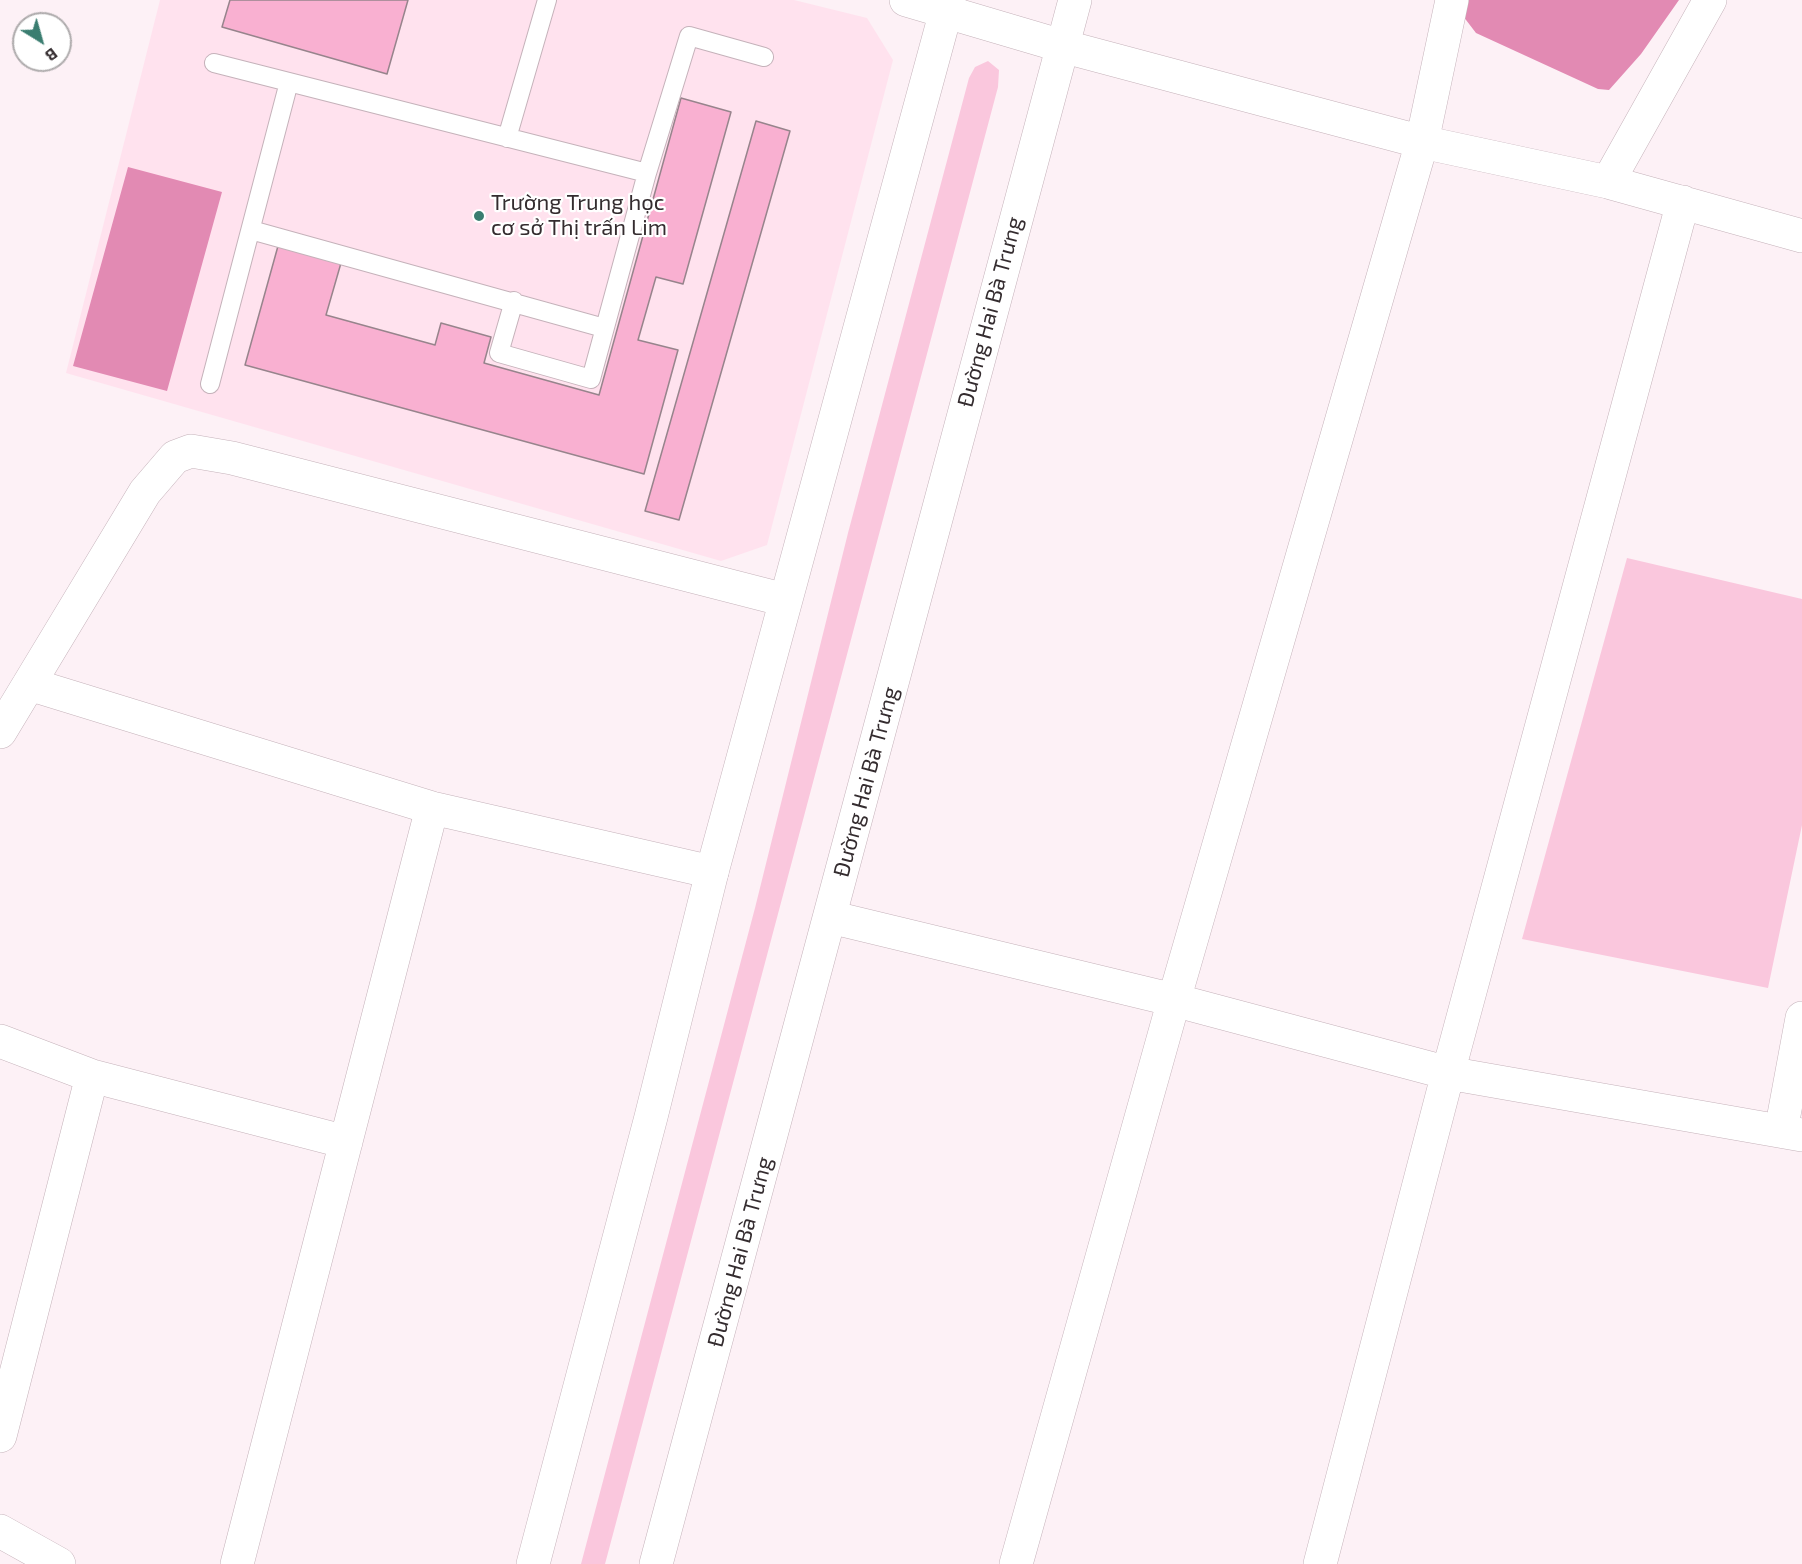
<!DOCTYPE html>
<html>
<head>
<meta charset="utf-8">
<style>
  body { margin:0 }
  #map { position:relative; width:1802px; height:1564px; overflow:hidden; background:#fdf1f6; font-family:"Exo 2",sans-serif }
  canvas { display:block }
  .north { position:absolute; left:12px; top:12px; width:60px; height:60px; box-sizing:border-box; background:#fff; border:2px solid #aeabac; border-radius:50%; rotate:143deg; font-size:16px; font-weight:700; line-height:24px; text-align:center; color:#342c2f }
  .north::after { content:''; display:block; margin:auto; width:21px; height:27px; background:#3a7d70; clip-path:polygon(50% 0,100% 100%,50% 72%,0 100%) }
</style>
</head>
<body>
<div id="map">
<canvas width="1802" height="1564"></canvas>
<div class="north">B</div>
</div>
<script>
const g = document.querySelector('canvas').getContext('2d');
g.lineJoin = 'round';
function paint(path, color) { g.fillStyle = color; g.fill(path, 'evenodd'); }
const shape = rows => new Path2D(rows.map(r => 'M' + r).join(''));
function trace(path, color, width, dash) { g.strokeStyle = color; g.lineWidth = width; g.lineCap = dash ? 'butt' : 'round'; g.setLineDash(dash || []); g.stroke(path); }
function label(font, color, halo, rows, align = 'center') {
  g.font = font + ' "Exo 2",sans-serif'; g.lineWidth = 4.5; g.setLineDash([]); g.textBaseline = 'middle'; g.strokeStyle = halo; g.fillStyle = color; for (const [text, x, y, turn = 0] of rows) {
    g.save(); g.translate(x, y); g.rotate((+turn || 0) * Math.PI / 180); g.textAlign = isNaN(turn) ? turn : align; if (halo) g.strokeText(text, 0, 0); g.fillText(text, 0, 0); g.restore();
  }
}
paint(shape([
  [160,0,794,0,867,18,893,60,767,545,721,561,66,373]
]), '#ffe2ee');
paint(shape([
  [988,61,999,70,998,87,605,1564,581,1564,755,908,848,533,969,78,975,67],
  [1627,558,1802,599,1802,825,1768,988,1522,939]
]), '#fac7dd');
paint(shape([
  [1459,0,1679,0,1641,54,1609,90,1598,89,1476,33,1463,16],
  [128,167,222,192,167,391,73,366]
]), '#e28ab3');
const building = shape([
  [230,0,408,0,387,74,222,27,230,0],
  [681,98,731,112,683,284,656,277,638,340,678,350,644,474,245,365,278,246,341,263,326,315,435,345,441,323,491,337,484,363,599,395,681,98],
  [756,121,790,131,679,520,645,511,756,121]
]);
paint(building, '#f9b0d1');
trace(building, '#97848c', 1.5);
const service = shape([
  [214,63,647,173],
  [507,138,547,0],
  [251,230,604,328],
  [514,301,499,353,591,379,647,173,689,36,764,57],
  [210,384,289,82]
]);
const minor = shape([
  [906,0,1062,46,1422,142,1608,182,1802,236],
  [1608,182,1710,0],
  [29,684,432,808,712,872],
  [0,732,145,492,175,457,191,451,232,458,785,600],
  [830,917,1174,1000,1448,1073,1802,1135],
  [0,1041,92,1076,346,1142],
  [1781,1131,1802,1018],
  [0,1436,92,1076],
  [0,1531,59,1564],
  [237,1564,432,808],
  [1016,1564,1174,1000,1422,142,1452,0],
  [1320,1564,1448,1073,1683,202]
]);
const primary = shape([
  [533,1564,651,1117,712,872,949,0],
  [656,1564,1075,0]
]);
trace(service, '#c5b2ba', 20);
trace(minor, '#c5b2ba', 34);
trace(primary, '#c5b2ba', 34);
trace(service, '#fff', 18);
trace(minor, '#fff', 33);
trace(primary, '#fff', 33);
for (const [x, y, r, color] of [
  [479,216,6,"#3a7d70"]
]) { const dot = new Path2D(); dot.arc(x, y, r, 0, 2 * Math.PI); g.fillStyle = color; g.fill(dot); trace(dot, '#fff', 2); }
label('22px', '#342c2f', '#fff', [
  ["Trường Trung học",491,203],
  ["cơ sở Thị trấn Lim",491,228]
], 'left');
label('22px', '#342c2f', '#fff', [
  ["Đường Hai Bà Trưng",990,312,-75],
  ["Đường Hai Bà Trưng",866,782,-75],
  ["Đường Hai Bà Trưng",740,1252,-75]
]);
</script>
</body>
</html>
